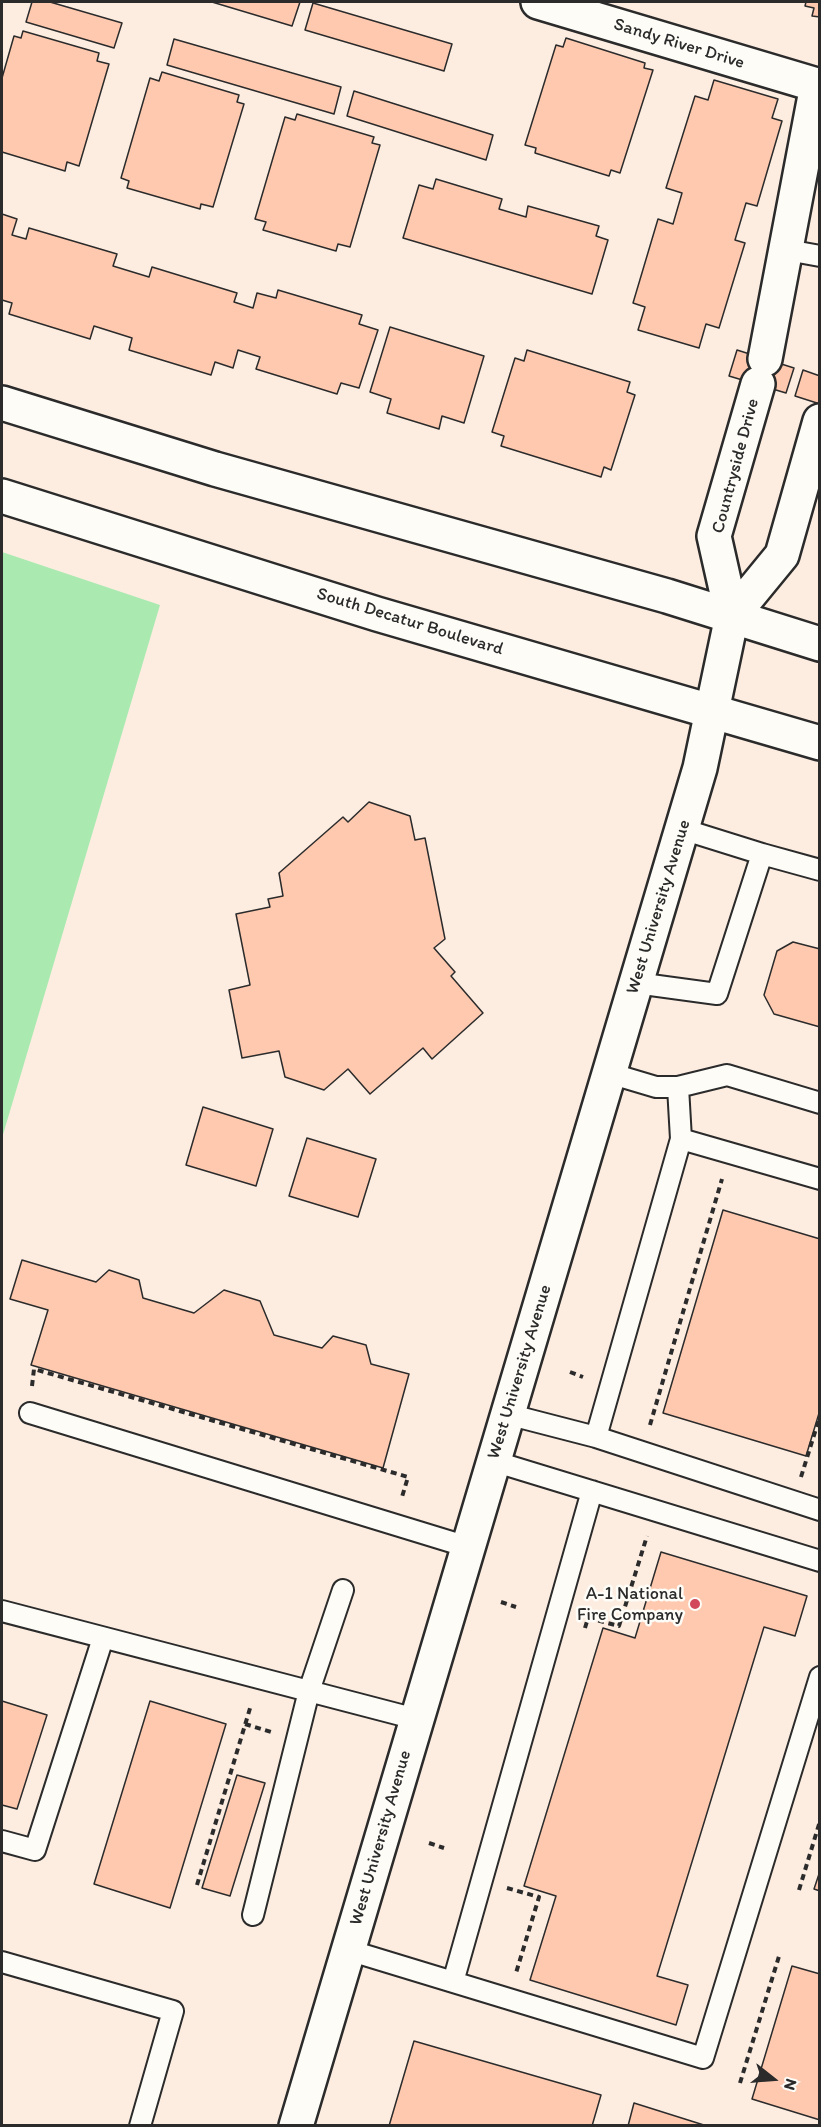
<!DOCTYPE html>
<html>
<head>
<meta charset="utf-8">
<style>
  body { margin:0 }
  #map { position:relative; width:821px; height:2127px; overflow:hidden; background:#fdede1; font-family:Itim,sans-serif }
  canvas { display:block }
  .frame { position:absolute; inset:0; border:3px solid #2b2b2b; pointer-events:none }
  .north { position:absolute; left:743px; top:2049px; width:60px; height:60px; -webkit-text-stroke:4px #fdfcf7; paint-order:stroke; rotate:107deg; font-size:16px; font-weight:700; line-height:24px; text-align:center; color:#2b2b2b }
  .north::after { content:''; display:block; margin:auto; width:21px; height:27px; background:#2b2b2b; clip-path:polygon(50% 0,100% 100%,50% 72%,0 100%) }
</style>
</head>
<body>
<div id="map">
<canvas width="821" height="2127"></canvas>
<div class="frame"></div>
<div class="north">N</div>
</div>
<script>
const g = document.querySelector('canvas').getContext('2d');
g.lineJoin = 'round';
function paint(path, color) { g.fillStyle = color; g.fill(path, 'evenodd'); }
const shape = rows => new Path2D(rows.map(r => 'M' + r).join(''));
function trace(path, color, width, dash) { g.strokeStyle = color; g.lineWidth = width; g.lineCap = dash ? 'butt' : 'round'; g.setLineDash(dash || []); g.stroke(path); }
function label(font, color, halo, rows, align = 'center') {
  g.font = font + ' Itim,sans-serif'; g.lineWidth = 5; g.setLineDash([]); g.textBaseline = 'middle'; g.strokeStyle = halo; g.fillStyle = color; for (const [text, x, y, turn = 0] of rows) {
    g.save(); g.translate(x, y); g.rotate((+turn || 0) * Math.PI / 180); g.textAlign = isNaN(turn) ? turn : align; if (halo) g.strokeText(text, 0, 0); g.fillText(text, 0, 0); g.restore();
  }
}
paint(shape([
  [2,552,160,605,2,1138]
]), '#aaeab1');
const building = shape([
  [32,2,50,2,122,23,114,48,26,22,32,2],
  [212,2,300,2,292,26,212,2],
  [806,2,820,2,820,17,812,16,814,8,805,6,806,2],
  [313,3,452,44,444,71,305,30,313,3],
  [23,31,99,53,97,61,109,64,79,166,67,162,65,171,2,152,2,78,14,36,21,38,23,31],
  [566,38,645,63,644,68,653,70,620,173,611,170,609,176,535,153,536,148,525,145,556,45,563,47,566,38],
  [174,39,341,87,334,114,167,65,174,39],
  [162,72,239,95,237,102,244,104,213,207,201,204,200,209,127,188,129,181,121,178,150,78,159,81,162,72],
  [714,80,778,99,772,118,782,121,757,206,746,203,735,240,745,243,719,328,706,324,699,348,638,330,645,307,633,303,658,219,673,224,682,193,666,188,695,96,708,100,714,80],
  [354,91,493,135,486,160,347,116,354,91],
  [297,114,374,137,372,143,380,145,350,247,338,244,336,251,263,230,266,222,255,219,285,117,295,120,297,114],
  [436,179,502,199,499,209,526,217,528,206,599,226,596,236,608,240,592,294,403,238,419,185,433,189,436,179],
  [2,214,17,219,12,235,26,239,29,228,117,254,113,266,149,277,152,267,237,293,234,302,253,308,257,293,276,298,278,290,362,315,359,324,378,330,359,388,341,383,337,394,256,369,260,357,238,350,233,368,215,362,211,375,129,350,132,338,94,326,90,339,9,314,12,303,2,300,2,214],
  [390,327,484,356,464,423,442,416,439,429,387,413,391,399,370,392,390,327],
  [527,350,630,382,627,392,635,395,611,470,604,467,601,477,501,446,504,436,492,432,515,358,524,361,527,350],
  [737,350,794,368,786,393,729,376,737,350],
  [803,370,820,376,820,404,795,396,803,370],
  [369,802,410,816,415,840,425,838,445,939,434,948,455,972,451,976,483,1013,432,1059,423,1048,370,1094,348,1069,324,1090,285,1077,279,1051,242,1058,229,990,250,985,236,914,270,907,268,899,283,896,279,873,343,817,348,822,369,802],
  [793,942,820,949,820,1027,774,1014,764,995,777,951,793,942],
  [203,1107,273,1129,256,1186,186,1165,203,1107],
  [307,1138,376,1159,358,1217,289,1196,307,1138],
  [723,1210,820,1239,820,1410,806,1456,663,1413,723,1210],
  [22,1260,96,1282,109,1270,139,1280,143,1298,194,1313,224,1290,260,1301,274,1335,322,1348,333,1336,366,1345,371,1364,409,1374,383,1468,31,1365,48,1310,10,1299,22,1260],
  [661,1552,807,1596,795,1636,764,1627,657,1976,688,1985,676,2025,530,1980,556,1896,524,1886,603,1628,635,1638,661,1552],
  [2,1701,47,1715,17,1809,2,1805,2,1701],
  [150,1701,226,1724,170,1908,94,1884,150,1701],
  [237,1775,265,1783,230,1896,202,1888,237,1775],
  [820,1871,820,1891,814,1889,820,1871],
  [792,1966,820,1974,820,2120,752,2099,792,1966],
  [414,2041,601,2095,592,2126,389,2126,414,2041],
  [634,2103,707,2126,628,2126,634,2103]
]);
paint(building, '#fec9af');
trace(building, '#2b2b2b', 1.5);
const service = shape([
  [787,250,820,256],
  [762,854,820,870],
  [636,983,717,994,762,854,682,829],
  [609,1073,656,1087,678,1087,727,1075,820,1103],
  [681,1139,820,1179],
  [30,1413,468,1547],
  [507,1414,596,1437,681,1139,678,1087],
  [596,1437,820,1510],
  [493,1461,820,1561],
  [2,1611,416,1719],
  [2,1841,35,1850,103,1638],
  [253,1915,309,1691,343,1590],
  [348,1950,703,2058,820,1677],
  [2,1962,173,2011,140,2126],
  [453,1982,592,1491]
]);
const minor = shape([
  [538,2,820,86],
  [765,359,817,85],
  [732,616,782,555,820,421],
  [296,2126,700,768,732,616,714,536,758,384]
]);
const primary = shape([
  [2,403,215,469,667,596,820,644],
  [2,496,377,614,820,743]
]);
trace(service, '#2b2b2b', 24);
trace(minor, '#2b2b2b', 38);
trace(primary, '#2b2b2b', 38);
trace(shape([
  [570,1372,583,1377],
  [32,1386,34,1369,408,1477,402,1497],
  [650,1425,722,1179],
  [801,1477,820,1416],
  [501,1602,516,1607],
  [585,1628,588,1618,619,1626,647,1536],
  [245,1724,271,1732],
  [429,1843,444,1848],
  [197,1885,251,1705],
  [507,1888,539,1897,516,1973],
  [799,1890,820,1821],
  [740,2083,780,1953]
]), '#2b2b2b', 4, [6, 4.5]);
trace(service, '#fdfcf7', 20);
trace(minor, '#fdfcf7', 33);
trace(primary, '#fdfcf7', 33);
for (const [x, y, r, color] of [
  [695,1604,6,"#d1495b"]
]) { const dot = new Path2D(); dot.arc(x, y, r, 0, 2 * Math.PI); g.fillStyle = color; g.fill(dot); trace(dot, '#fdfcf7', 2); }
label('18px', '#2b2b2b', '#fdfcf7', [
  ["Sandy River Drive",679,44,17],
  ["Countryside Drive",736,466,-75],
  ["South Decatur Boulevard",410,622,17],
  ["West University Avenue",659,907,-73],
  ["West University Avenue",520,1372,-73],
  ["West University Avenue",381,1838,-74]
]);
label('18px', '#2b2b2b', '#fdfcf7', [
  ["A-1 National",683,1594],
  ["Fire Company",683,1615]
], 'right');
</script>
</body>
</html>
